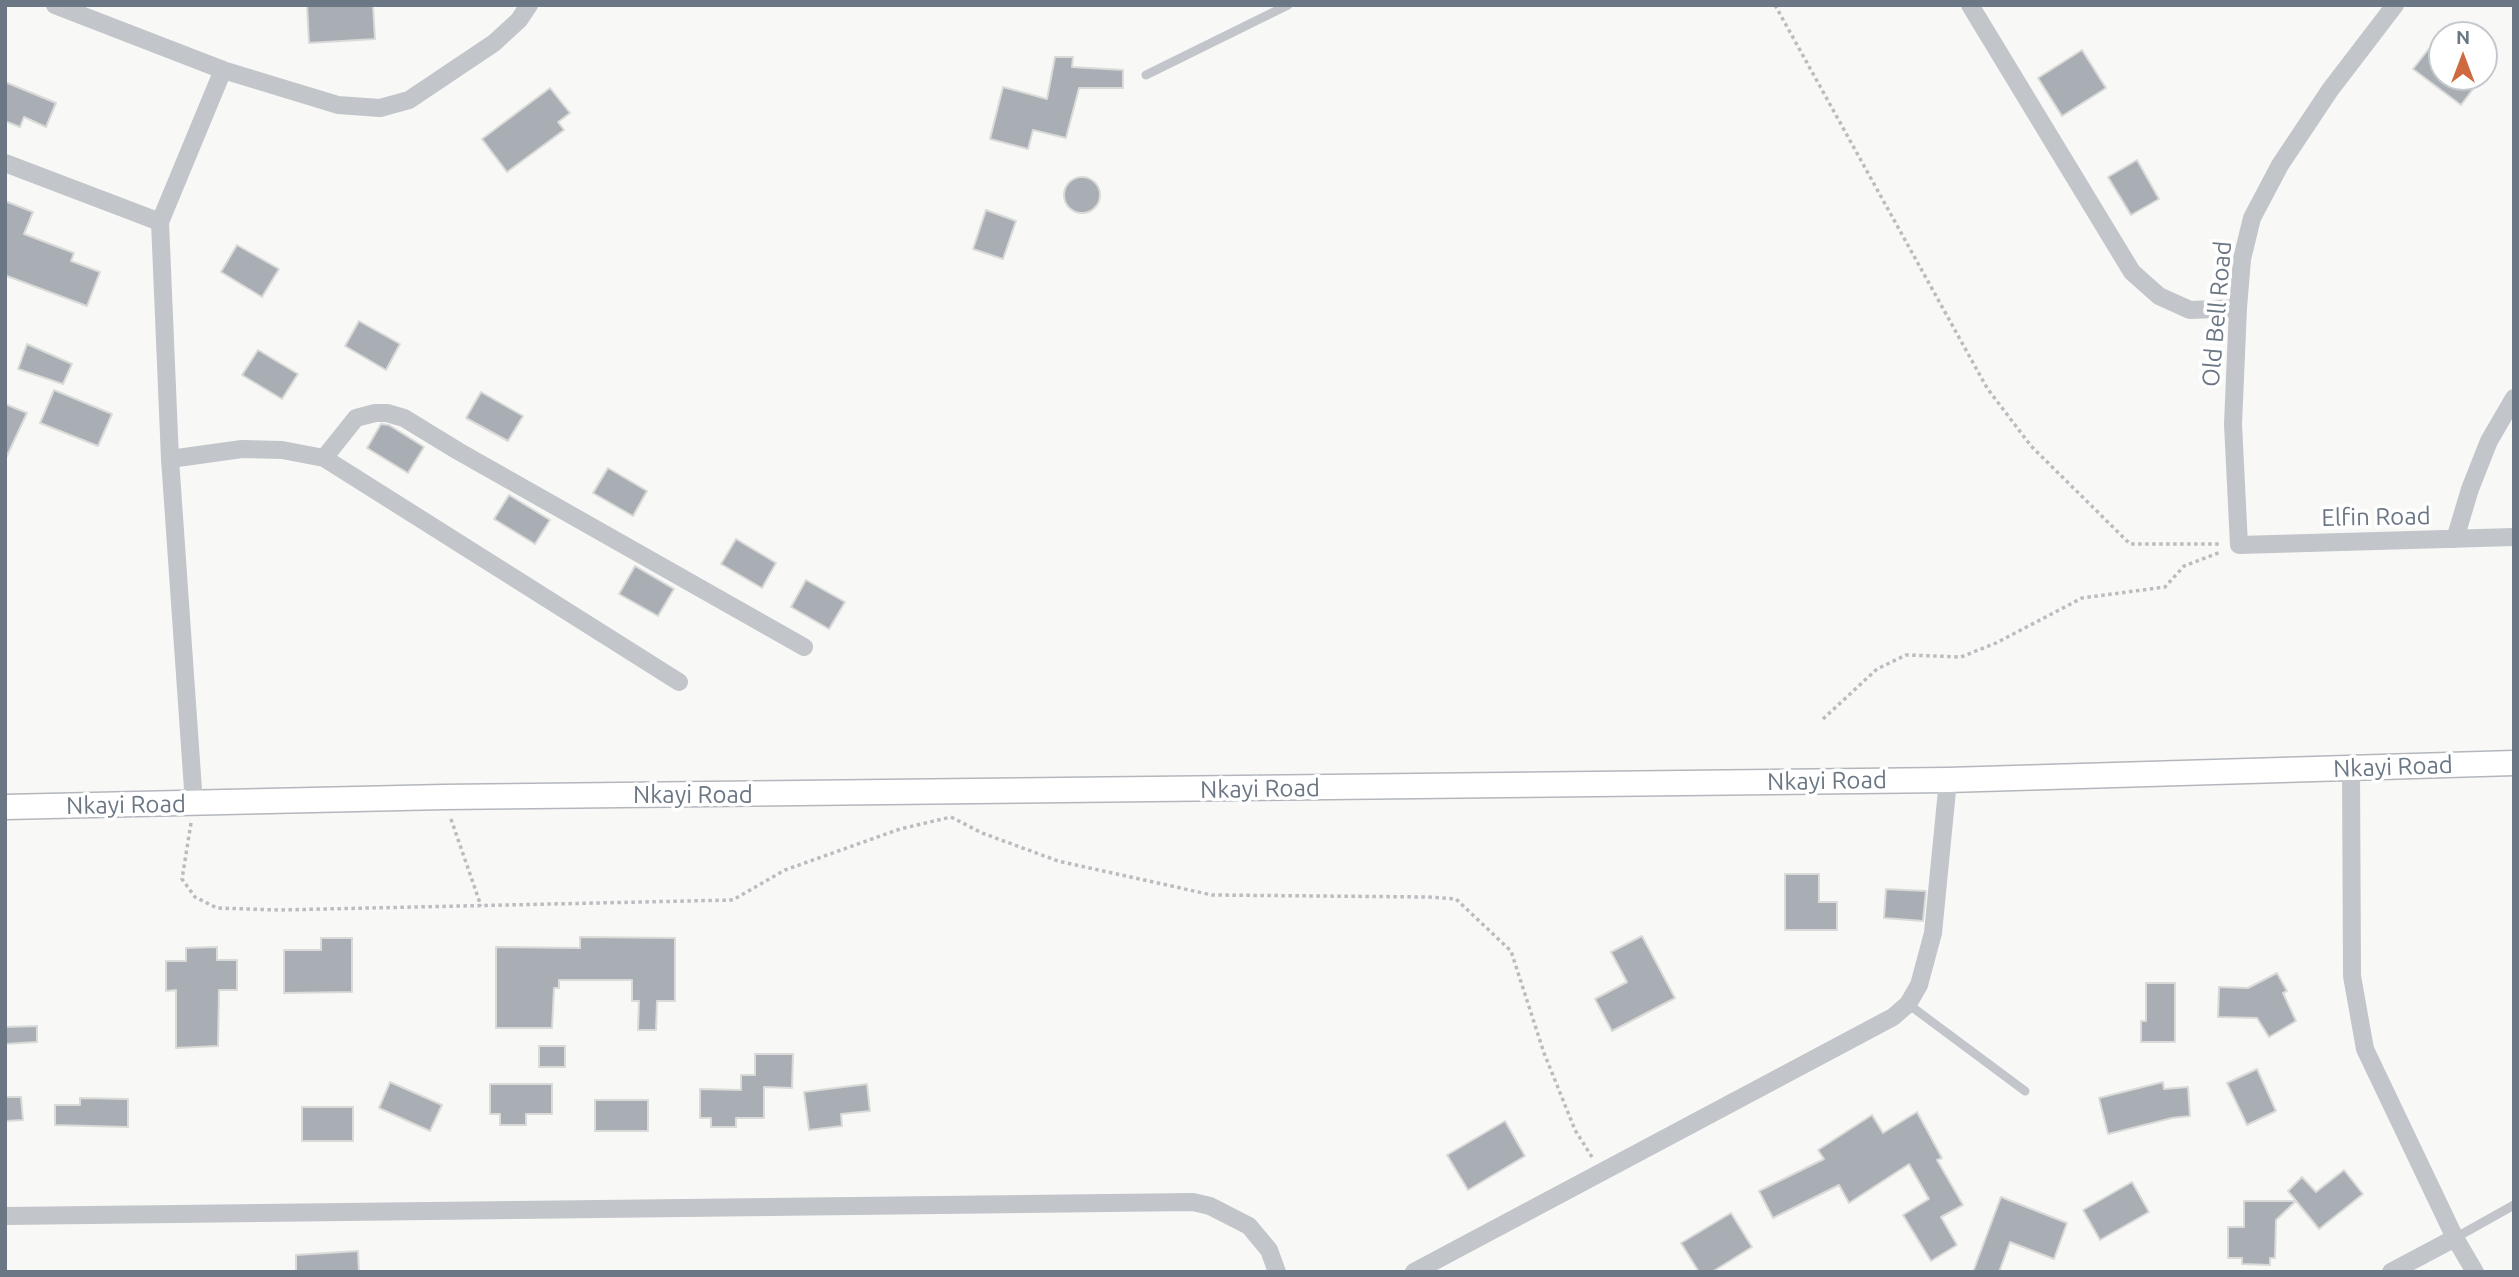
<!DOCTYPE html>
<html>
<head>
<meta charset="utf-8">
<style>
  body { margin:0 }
  #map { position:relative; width:2519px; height:1277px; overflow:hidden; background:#f8f8f6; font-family:Ubuntu,sans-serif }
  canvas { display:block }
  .frame { position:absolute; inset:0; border:7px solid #6b7784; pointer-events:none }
  .north { position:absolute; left:2428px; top:21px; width:70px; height:70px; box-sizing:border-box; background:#fff; border:2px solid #c4c9ce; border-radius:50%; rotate:0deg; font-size:19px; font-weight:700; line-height:28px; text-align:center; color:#6b7784 }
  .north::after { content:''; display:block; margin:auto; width:24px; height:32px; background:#cf6a40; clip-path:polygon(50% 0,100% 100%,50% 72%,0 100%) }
</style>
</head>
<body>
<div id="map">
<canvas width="2519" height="1277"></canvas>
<div class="frame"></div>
<div class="north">N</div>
</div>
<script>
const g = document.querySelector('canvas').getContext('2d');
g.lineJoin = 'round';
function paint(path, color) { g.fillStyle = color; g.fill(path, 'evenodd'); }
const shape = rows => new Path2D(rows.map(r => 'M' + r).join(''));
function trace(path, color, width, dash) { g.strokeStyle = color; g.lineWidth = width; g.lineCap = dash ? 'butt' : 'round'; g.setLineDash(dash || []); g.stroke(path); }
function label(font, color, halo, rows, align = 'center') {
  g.font = font + ' Ubuntu,sans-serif'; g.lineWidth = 7; g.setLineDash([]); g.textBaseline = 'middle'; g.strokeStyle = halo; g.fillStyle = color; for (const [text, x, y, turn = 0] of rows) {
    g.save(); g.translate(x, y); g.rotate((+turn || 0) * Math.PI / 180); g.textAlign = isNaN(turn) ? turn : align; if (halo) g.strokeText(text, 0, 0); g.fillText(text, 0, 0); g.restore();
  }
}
const building = shape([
  [307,5,373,5,375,39,309,43,307,5],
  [2442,32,2442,77,2482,77,2461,105,2413,69,2442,32],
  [2082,50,2106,88,2062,116,2038,78,2082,50],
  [1055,57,1073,57,1072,67,1123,70,1123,88,1079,88,1066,138,1033,130,1028,149,990,139,1003,87,1047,99,1055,57],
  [5,82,56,103,46,127,24,117,20,127,5,121,5,82],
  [550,88,570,113,558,122,564,130,507,172,482,139,550,88],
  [2137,160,2159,199,2131,215,2108,177,2137,160],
  '1064 195a18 18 0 1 1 36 0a18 18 0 1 1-36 0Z',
  [5,201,33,212,24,234,74,253,71,261,100,272,87,306,7,276,5,279,5,201],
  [986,210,1016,221,1003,259,973,249,986,210],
  [237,245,279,269,262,297,221,272,237,245],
  [359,321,400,344,386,370,345,346,359,321],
  [27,344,72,364,63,384,18,369,27,344],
  [258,350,298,374,282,399,242,375,258,350],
  [54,390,112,414,98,446,40,423,54,390],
  [481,392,523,416,508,441,466,418,481,392],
  [5,404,27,413,5,460,5,404],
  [381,424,389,425,424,447,408,473,367,448,381,424],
  [608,468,647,491,633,516,593,493,608,468],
  [509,495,550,520,535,544,494,519,509,495],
  [736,539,776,563,762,588,721,564,736,539],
  [635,566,674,589,658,616,619,594,635,566],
  [806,580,845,602,829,629,791,607,806,580],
  [1785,874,1819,874,1819,902,1837,902,1837,930,1785,930,1785,874],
  [1886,889,1926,891,1923,921,1884,918,1886,889],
  [1642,936,1675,998,1612,1031,1595,999,1627,982,1611,952,1642,936],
  [580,937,675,938,675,1001,657,1001,656,1030,638,1030,639,1001,632,1001,632,980,559,980,559,988,554,988,552,1028,496,1028,496,947,580,948,580,937],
  [321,938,352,938,352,992,284,993,284,950,321,950,321,938],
  [217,947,217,960,237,960,237,990,219,990,218,1046,176,1048,176,990,166,991,166,961,186,961,186,948,217,947],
  [2277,973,2287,991,2283,993,2296,1021,2269,1037,2257,1018,2218,1017,2219,987,2248,988,2277,973],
  [2146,983,2175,983,2175,1042,2141,1042,2141,1021,2146,1021,2146,983],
  [37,1026,37,1042,5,1044,5,1027,37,1026],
  [539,1046,565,1046,565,1067,539,1067,539,1046],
  [755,1054,793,1054,792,1088,764,1087,764,1118,736,1118,736,1127,711,1127,711,1118,700,1118,700,1089,741,1090,741,1075,755,1075,755,1054],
  [2257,1069,2276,1111,2247,1125,2227,1083,2257,1069],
  [390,1082,442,1105,430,1131,379,1108,390,1082],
  [2163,1082,2164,1089,2188,1087,2190,1116,2172,1118,2108,1134,2099,1098,2163,1082],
  [490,1084,552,1084,552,1114,526,1114,526,1125,500,1125,500,1114,490,1114,490,1084],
  [867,1084,870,1111,841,1114,842,1126,809,1130,804,1092,867,1084],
  [5,1097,21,1097,23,1120,5,1121,5,1097],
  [80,1098,128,1099,128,1127,55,1125,55,1105,80,1105,80,1098],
  [595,1100,648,1100,648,1131,595,1131,595,1100],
  [302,1107,353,1107,353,1141,302,1141,302,1107],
  [1917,1112,1942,1158,1937,1160,1963,1205,1941,1217,1957,1245,1931,1261,1903,1215,1929,1199,1909,1164,1849,1203,1839,1185,1773,1218,1759,1191,1824,1159,1818,1150,1872,1115,1883,1133,1917,1112],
  [1505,1121,1525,1156,1468,1190,1447,1155,1505,1121],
  [2344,1170,2363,1194,2319,1229,2288,1191,2302,1177,2316,1192,2344,1170],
  [2132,1182,2149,1212,2100,1240,2083,1210,2132,1182],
  [2001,1197,2067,1223,2054,1259,2010,1242,1999,1272,1973,1272,2001,1197],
  [2244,1201,2296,1201,2276,1220,2275,1258,2270,1258,2270,1265,2242,1264,2242,1258,2228,1258,2228,1227,2244,1227,2244,1201],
  [1731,1213,1752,1247,1712,1272,1699,1272,1681,1243,1731,1213],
  [358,1251,359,1272,296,1272,296,1255,358,1251]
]);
paint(building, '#a8aeb4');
trace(building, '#dadad8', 2);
const secondary = shape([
  [5,807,444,797,1948,780,2514,763]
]);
trace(secondary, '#b3b7bc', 27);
trace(shape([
  [1775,5,1987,388,2031,446,2130,544,2219,544],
  [1823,719,1877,669,1906,655,1961,657,1996,643,2082,598,2165,587,2184,566,2221,552],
  [951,817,982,833,1058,861,1212,895,1427,897,1456,899,1511,951,1544,1053,1575,1130,1592,1157],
  [451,819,481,906],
  [191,823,182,879,195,897,217,908,279,910,733,900,785,870,900,829,951,817]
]), '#babdbf', 3.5, [3.5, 3.5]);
trace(shape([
  [1146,75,1288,5],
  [1908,1004,2025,1091],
  [2455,1238,2514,1205]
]), '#c2c5c9', 9);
trace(shape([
  [55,5,223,70,338,105,380,108,409,100,494,43,519,20,529,5],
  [1970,5,2132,272,2159,296,2190,310,2238,308],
  [2395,5,2330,90,2280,165,2252,218,2242,259,2238,308,2233,424,2239,545,2514,537],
  [5,163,160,222],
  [324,458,356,418,375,413,387,413,404,418,458,451,804,647],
  [170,459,242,449,282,450,324,458,679,682],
  [2455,539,2470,489,2489,441,2514,398],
  [2351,768,2352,976,2365,1049,2455,1238,2475,1272],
  [194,804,170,459,160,222,223,70],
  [5,1216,1193,1202,1210,1206,1249,1226,1269,1250,1277,1272],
  [1414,1272,1893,1017,1908,1004,1919,985,1933,933,1948,780],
  [2391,1272,2455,1238]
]), '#c2c5c9', 18);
trace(secondary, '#fff', 24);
label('24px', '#6b7784', '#fff', [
  ["Old Bell Road",2217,314,-85],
  ["Elfin Road",2376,517,-1],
  ["Nkayi Road",2393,767,-2],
  ["Nkayi Road",1827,781,-1],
  ["Nkayi Road",1260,789,-1],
  ["Nkayi Road",693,795],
  ["Nkayi Road",126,805,-1]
]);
</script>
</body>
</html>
